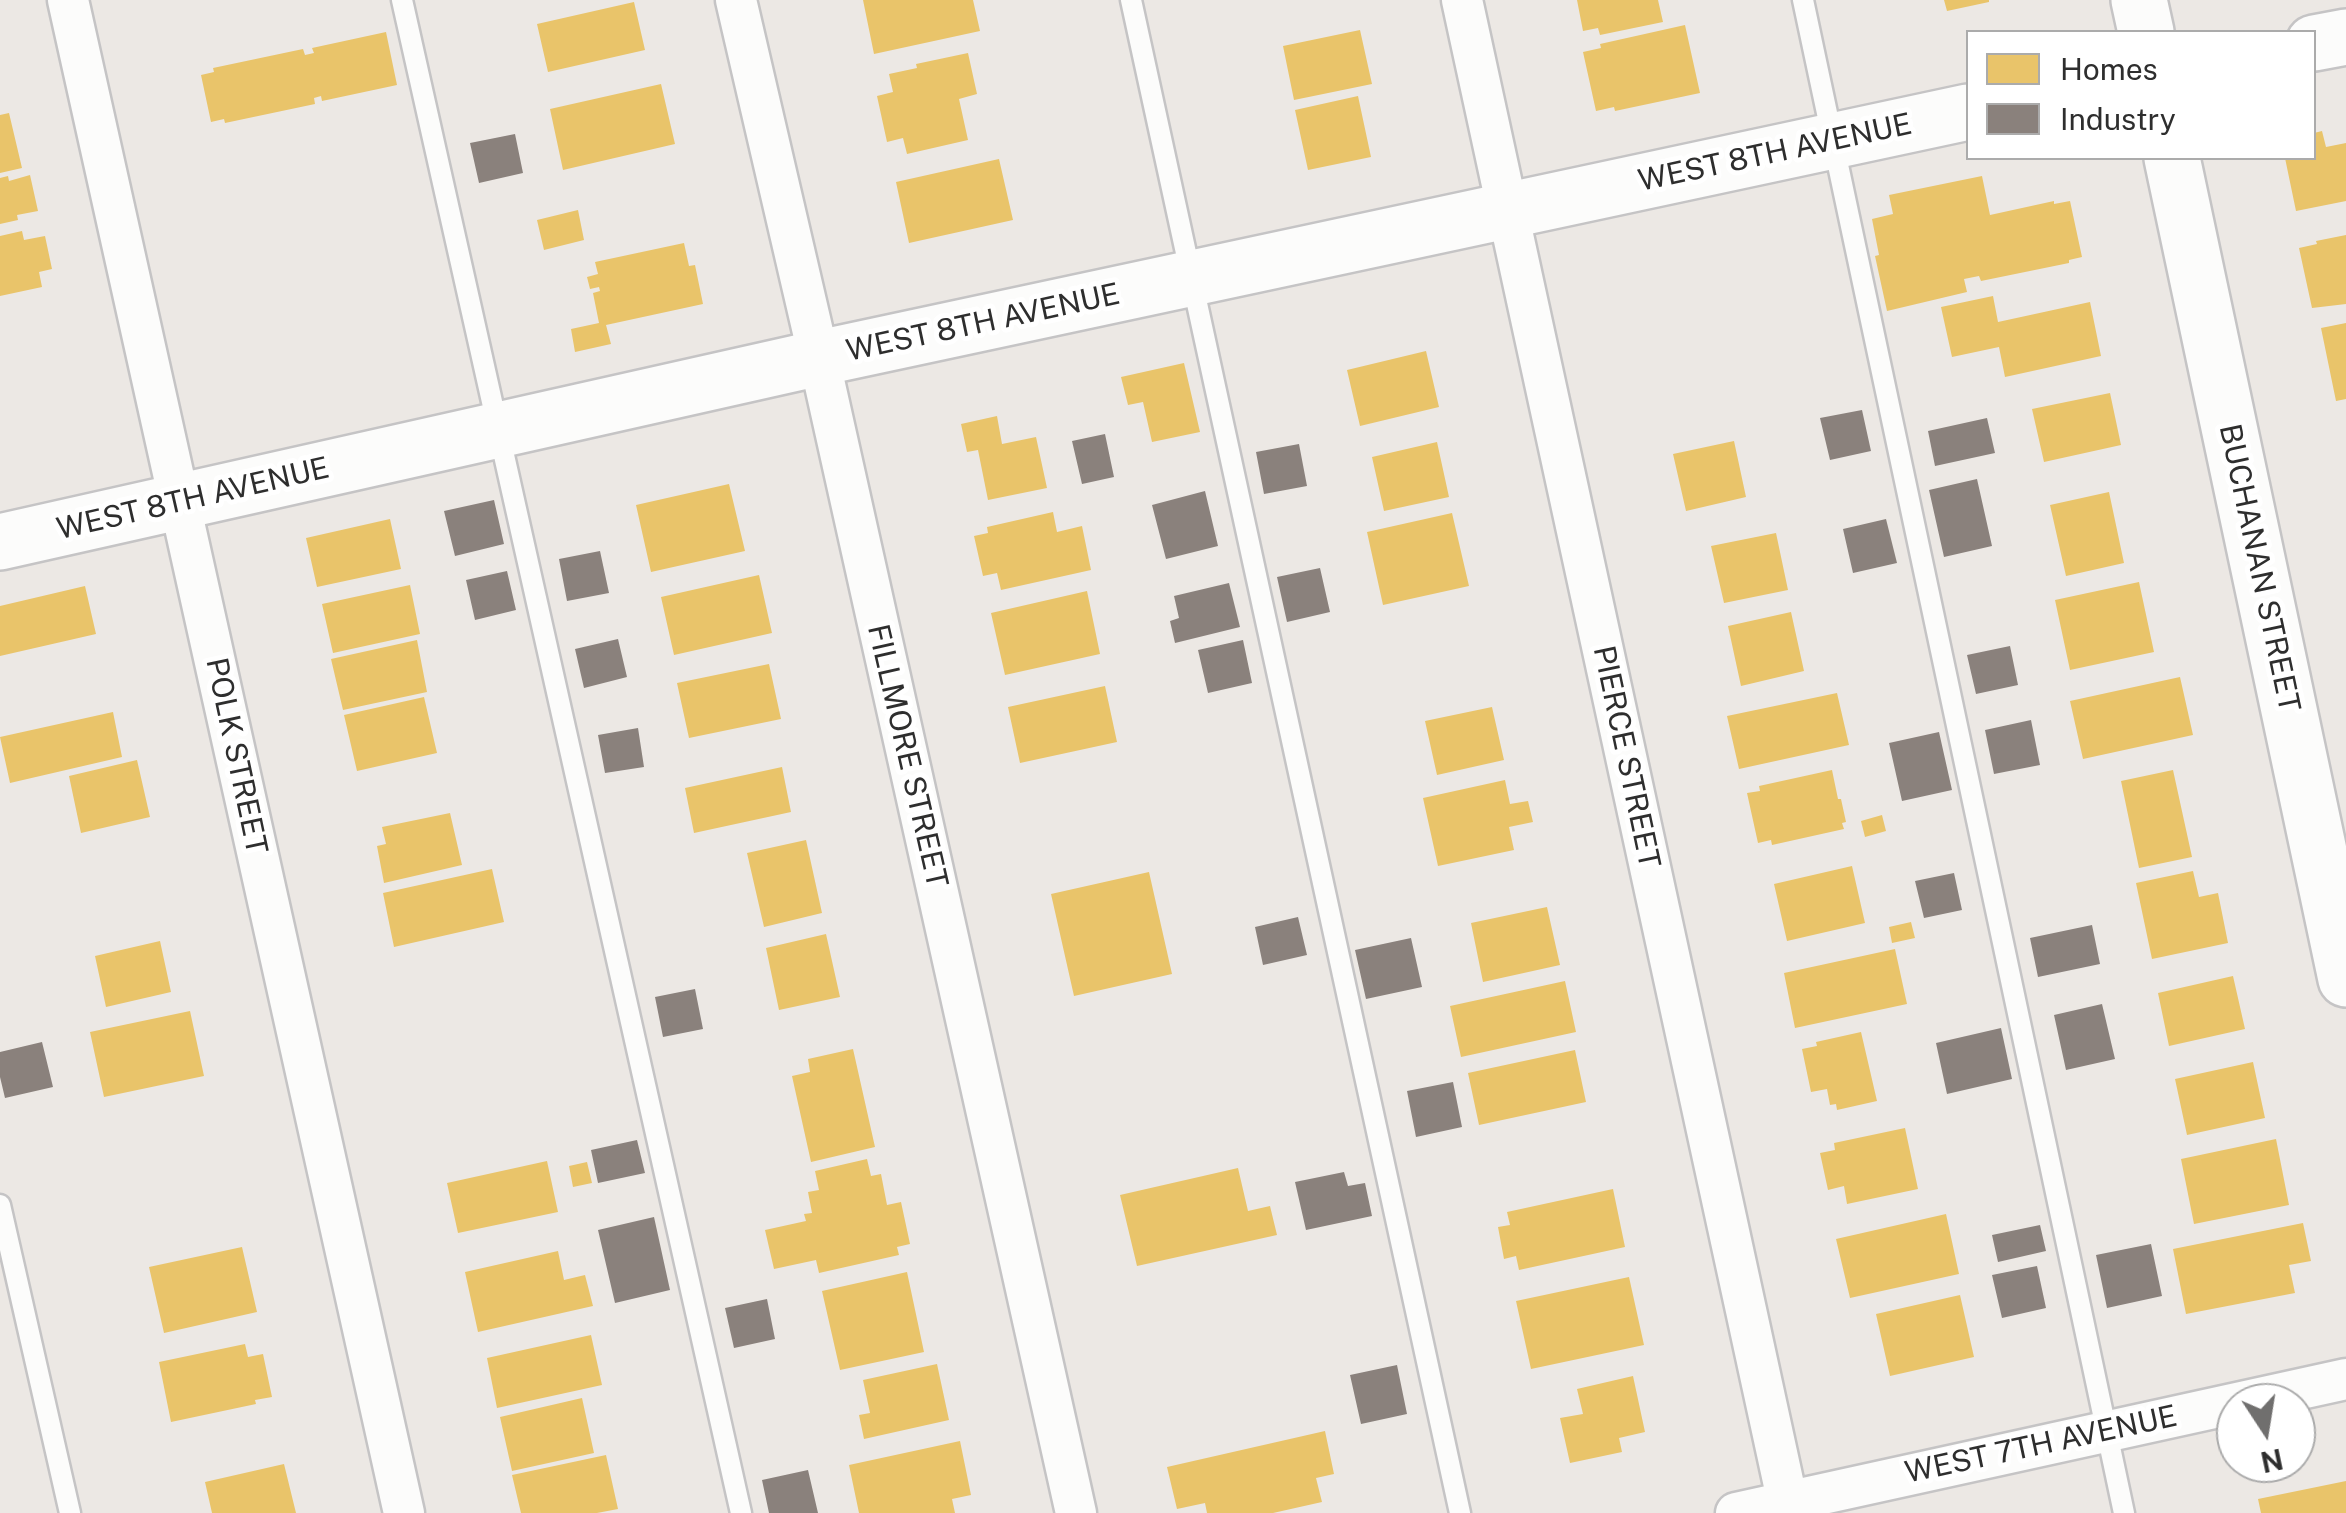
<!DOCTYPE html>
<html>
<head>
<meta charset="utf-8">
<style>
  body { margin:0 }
  #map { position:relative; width:2346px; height:1513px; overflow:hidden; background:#ece8e4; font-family:"Public Sans",sans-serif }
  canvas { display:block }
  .legend { position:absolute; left:1966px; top:30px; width:350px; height:130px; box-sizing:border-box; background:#fff; border:2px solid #ababab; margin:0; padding:12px 18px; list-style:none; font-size:30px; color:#2e2e2e }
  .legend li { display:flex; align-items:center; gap:20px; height:50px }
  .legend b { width:50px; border:2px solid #ababab }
  .north { position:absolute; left:2216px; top:1383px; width:100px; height:100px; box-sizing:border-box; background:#fff; border:2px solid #ababab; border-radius:50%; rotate:168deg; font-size:28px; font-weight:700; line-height:40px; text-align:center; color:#2e2e2e }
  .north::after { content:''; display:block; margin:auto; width:35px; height:45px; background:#706f6e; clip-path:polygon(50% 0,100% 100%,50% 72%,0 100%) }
</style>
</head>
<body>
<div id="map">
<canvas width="2346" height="1513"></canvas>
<ul class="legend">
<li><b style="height:28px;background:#e9c46a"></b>Homes</li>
<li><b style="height:28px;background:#8a817c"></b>Industry</li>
</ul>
<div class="north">N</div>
</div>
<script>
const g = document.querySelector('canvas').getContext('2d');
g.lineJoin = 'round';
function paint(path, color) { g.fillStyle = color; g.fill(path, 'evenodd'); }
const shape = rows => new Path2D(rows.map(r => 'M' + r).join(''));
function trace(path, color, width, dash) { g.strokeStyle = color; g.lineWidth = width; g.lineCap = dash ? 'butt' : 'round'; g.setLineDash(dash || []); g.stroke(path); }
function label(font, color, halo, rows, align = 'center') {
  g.font = font + ' "Public Sans",sans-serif'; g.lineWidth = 10; g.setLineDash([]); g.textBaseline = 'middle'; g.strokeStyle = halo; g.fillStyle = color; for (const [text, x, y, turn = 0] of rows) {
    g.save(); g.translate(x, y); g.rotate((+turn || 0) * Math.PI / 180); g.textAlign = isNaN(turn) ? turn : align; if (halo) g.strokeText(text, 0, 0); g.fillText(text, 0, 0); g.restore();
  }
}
paint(shape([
  [863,0,973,0,980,31,874,54],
  [1577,0,1658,0,1663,22,1600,35,1598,28,1583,31],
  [1944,0,1989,0,1989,2,1947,11],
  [634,2,645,50,548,72,537,24],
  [1685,25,1700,93,1615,111,1614,107,1596,111,1583,52,1601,48,1600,44],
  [1360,30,1372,84,1294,100,1283,46],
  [386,32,397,85,322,101,321,96,314,98,315,104,225,123,224,119,211,122,201,75,214,72,213,68,303,49,305,55,314,53,312,48],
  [968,53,977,94,959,99,968,140,907,154,903,138,887,142,877,96,893,92,889,74,917,68,916,64],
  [661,84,675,144,563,170,550,109],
  [1358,96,1371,157,1308,170,1295,110],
  [9,113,22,168,0,173,0,115],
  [2322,131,2326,147,2346,143,2346,201,2296,211,2285,158,2314,158,2314,133],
  [999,159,1013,220,909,243,896,182],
  [30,175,38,211,17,215,18,220,0,224,0,178,8,176,9,181],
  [1982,176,1990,215,2054,201,2054,204,2070,201,2082,257,2069,260,2069,263,1981,281,1979,276,1964,279,1967,292,1887,311,1875,256,1879,255,1872,219,1893,214,1889,195],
  [578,210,584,240,544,250,537,220],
  [22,231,24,240,45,236,52,269,39,272,42,287,0,296,0,236],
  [2346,235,2346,304,2312,308,2299,248,2317,244,2316,241],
  [684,243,689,266,695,265,703,304,606,325,611,344,575,352,571,329,599,323,593,293,600,291,599,287,590,289,587,277,598,274,595,262],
  [1993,296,1998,322,2090,302,2101,356,2005,377,1999,347,1952,357,1941,307],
  [2346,323,2346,399,2336,401,2321,328],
  [1426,351,1439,407,1360,426,1347,370],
  [1184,363,1200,432,1152,442,1143,402,1128,405,1121,377],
  [2110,393,2121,445,2044,462,2032,409],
  [997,416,1002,444,1036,437,1047,488,988,500,978,450,967,452,961,424],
  [1734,441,1746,497,1686,511,1673,454],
  [1437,442,1449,497,1384,511,1372,457],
  [729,484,745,551,651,572,636,505],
  [2109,492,2124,563,2066,576,2050,505],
  [1053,512,1057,532,1082,526,1091,570,1001,590,997,573,983,576,974,536,988,533,987,527],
  [1452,513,1469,586,1383,605,1367,532],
  [390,519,401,569,317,587,306,538],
  [1776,533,1788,590,1724,603,1711,546],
  [759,575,772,633,674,655,661,597],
  [2139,582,2154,652,2070,670,2055,600],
  [410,585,420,634,333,653,322,604],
  [85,586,96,634,0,656,0,606],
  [1087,591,1100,654,1005,675,991,613],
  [1791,612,1804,671,1741,686,1728,626],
  [417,640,427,692,343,710,331,659],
  [769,664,781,719,689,738,677,683],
  [2180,677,2193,735,2083,759,2070,701],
  [1105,686,1117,742,1020,763,1008,707],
  [1837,693,1849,745,1739,769,1727,716],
  [424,697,437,753,357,771,344,715],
  [1492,707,1504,760,1437,775,1425,721],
  [113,712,122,757,10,783,0,737],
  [137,760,150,817,81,833,69,776],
  [782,767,791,812,694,833,685,788],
  [1832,770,1838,799,1841,799,1846,822,1842,823,1844,829,1772,845,1771,840,1758,843,1747,793,1760,791,1759,786],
  [2173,770,2192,857,2139,868,2121,781],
  [1505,780,1510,804,1528,801,1533,822,1509,827,1514,850,1438,866,1423,798],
  [450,813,462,865,384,883,377,846,386,844,382,827],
  [1882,815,1886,831,1865,837,1861,821],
  [806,840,822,913,764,927,747,853],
  [1852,866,1865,923,1787,941,1774,884],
  [492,869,504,922,394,947,383,893],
  [2193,871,2199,897,2218,893,2228,943,2152,959,2136,883],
  [1149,872,1172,974,1074,996,1051,894],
  [1547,907,1560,965,1483,982,1471,923],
  [1911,922,1915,938,1892,943,1889,927],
  [826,934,840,997,779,1010,766,948],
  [160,941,171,992,106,1007,95,956],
  [1895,949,1907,1004,1795,1028,1784,973],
  [2233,976,2245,1029,2169,1046,2158,993],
  [1565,981,1576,1032,1461,1057,1450,1006],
  [190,1011,204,1076,104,1097,90,1032],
  [1861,1032,1877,1101,1837,1110,1836,1104,1830,1105,1827,1089,1811,1092,1802,1049,1817,1046,1816,1042],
  [853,1049,875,1147,811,1162,792,1076,810,1072,808,1059],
  [1575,1050,1586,1102,1479,1125,1468,1073],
  [2253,1062,2265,1118,2187,1135,2175,1079],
  [1905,1128,1918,1189,1847,1204,1844,1186,1828,1190,1820,1153,1835,1150,1834,1143],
  [2276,1139,2289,1205,2194,1224,2181,1159],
  [867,1159,871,1176,881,1174,887,1205,901,1202,910,1244,897,1247,899,1255,819,1273,816,1260,774,1269,765,1230,806,1221,804,1214,812,1213,808,1192,819,1190,815,1171],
  [547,1161,558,1212,458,1233,447,1183],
  [587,1162,592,1183,573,1187,569,1166],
  [1238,1168,1248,1211,1270,1206,1277,1235,1137,1266,1120,1195],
  [1613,1189,1625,1247,1519,1270,1516,1256,1504,1259,1498,1227,1510,1225,1507,1212],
  [1946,1214,1959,1274,1850,1298,1836,1239],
  [2303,1223,2311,1261,2289,1265,2295,1293,2186,1314,2173,1249],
  [242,1247,257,1312,164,1333,149,1267],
  [558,1251,564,1280,585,1275,593,1306,478,1332,465,1272],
  [907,1272,924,1352,840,1370,822,1291],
  [1629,1277,1644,1345,1531,1369,1516,1301],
  [1960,1295,1974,1357,1890,1376,1876,1314],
  [591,1335,602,1385,497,1408,487,1358],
  [245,1344,248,1357,263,1354,272,1397,255,1400,256,1404,171,1422,159,1362],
  [937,1364,949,1420,864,1439,859,1415,870,1413,863,1380],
  [1633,1376,1645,1432,1619,1438,1622,1452,1570,1463,1560,1418,1583,1414,1577,1389],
  [582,1398,594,1453,512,1471,500,1417],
  [1325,1431,1334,1474,1316,1478,1322,1502,1273,1513,1207,1513,1205,1503,1177,1509,1167,1467],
  [960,1441,971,1495,952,1499,955,1513,859,1513,849,1465],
  [606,1455,618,1509,597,1513,521,1513,512,1475],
  [284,1464,296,1513,212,1513,205,1482],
  [2346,1481,2346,1513,2261,1513,2258,1499]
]), '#e9c46a');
paint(shape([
  [515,134,523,173,479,183,470,143],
  [1862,410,1871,451,1830,460,1820,418],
  [1987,418,1995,453,1935,466,1928,431],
  [1105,434,1114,477,1082,484,1072,441],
  [1299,444,1307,486,1264,494,1256,452],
  [1977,479,1992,546,1944,557,1929,490],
  [1205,491,1218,546,1166,559,1152,505],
  [494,500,504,544,455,556,444,511],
  [1886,519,1897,563,1853,573,1843,529],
  [600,551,609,593,567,601,559,559],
  [1320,568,1330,612,1287,622,1277,577],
  [507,571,516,610,475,620,466,580],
  [1229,583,1240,627,1175,643,1170,621,1179,618,1174,596],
  [618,639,627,677,584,688,575,649],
  [1243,640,1252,683,1208,693,1198,650],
  [2010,646,2018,685,1976,694,1967,655],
  [2031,720,2040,765,1994,774,1985,730],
  [638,728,644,767,605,773,598,735],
  [1939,732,1952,790,1902,801,1889,743],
  [1954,873,1962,910,1924,918,1915,881],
  [1298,917,1307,955,1263,965,1255,927],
  [2092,925,2100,964,2038,977,2030,938],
  [1411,938,1422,987,1366,999,1355,950],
  [695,989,703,1029,663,1037,655,997],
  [2102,1004,2115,1059,2066,1070,2054,1015],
  [2001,1028,2012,1079,1947,1094,1936,1043],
  [42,1042,53,1087,5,1098,0,1077,0,1052],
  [1453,1082,1462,1127,1416,1137,1407,1091],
  [637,1140,645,1173,598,1183,591,1150],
  [1344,1172,1348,1186,1365,1183,1372,1216,1306,1230,1295,1182],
  [654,1217,670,1290,615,1303,598,1230],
  [2040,1225,2046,1251,1998,1262,1992,1235],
  [2151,1244,2162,1296,2107,1308,2096,1255],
  [2037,1266,2046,1308,2002,1318,1992,1275],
  [767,1299,775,1339,734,1348,725,1308],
  [1397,1365,1407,1414,1361,1424,1350,1375],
  [808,1470,818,1513,769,1513,762,1480]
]), '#8a817c');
const lane = shape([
  [402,0,741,1513],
  [1131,0,1460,1513],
  [1803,0,2124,1513],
  [0,1205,70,1513]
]);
const street = shape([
  [68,0,404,1513],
  [736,0,819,358,1076,1513],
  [1462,0,1790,1513],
  [1736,1513,2346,1379]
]);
const secondary = shape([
  [2139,0,2146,32],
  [2314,43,2346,37],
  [2172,158,2346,979],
  [0,542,819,358,1968,112]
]);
trace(lane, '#c5c4c5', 25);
trace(street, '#c5c4c5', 45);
trace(secondary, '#c5c4c5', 60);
trace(lane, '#fcfcfb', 20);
trace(street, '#fcfcfb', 40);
trace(secondary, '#fcfcfb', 55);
label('30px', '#2e2e2e', '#fff', [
  ["WEST 8TH AVENUE",1775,153,-12],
  ["WEST 8TH AVENUE",983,323,-12],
  ["WEST 8TH AVENUE",193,499,-13],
  ["BUCHANAN STREET",2259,568,78],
  ["POLK STREET",236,756,78],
  ["FILLMORE STREET",907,756,77],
  ["PIERCE STREET",1626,757,78],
  ["WEST 7TH AVENUE",2041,1445,-12]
]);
</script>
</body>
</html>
